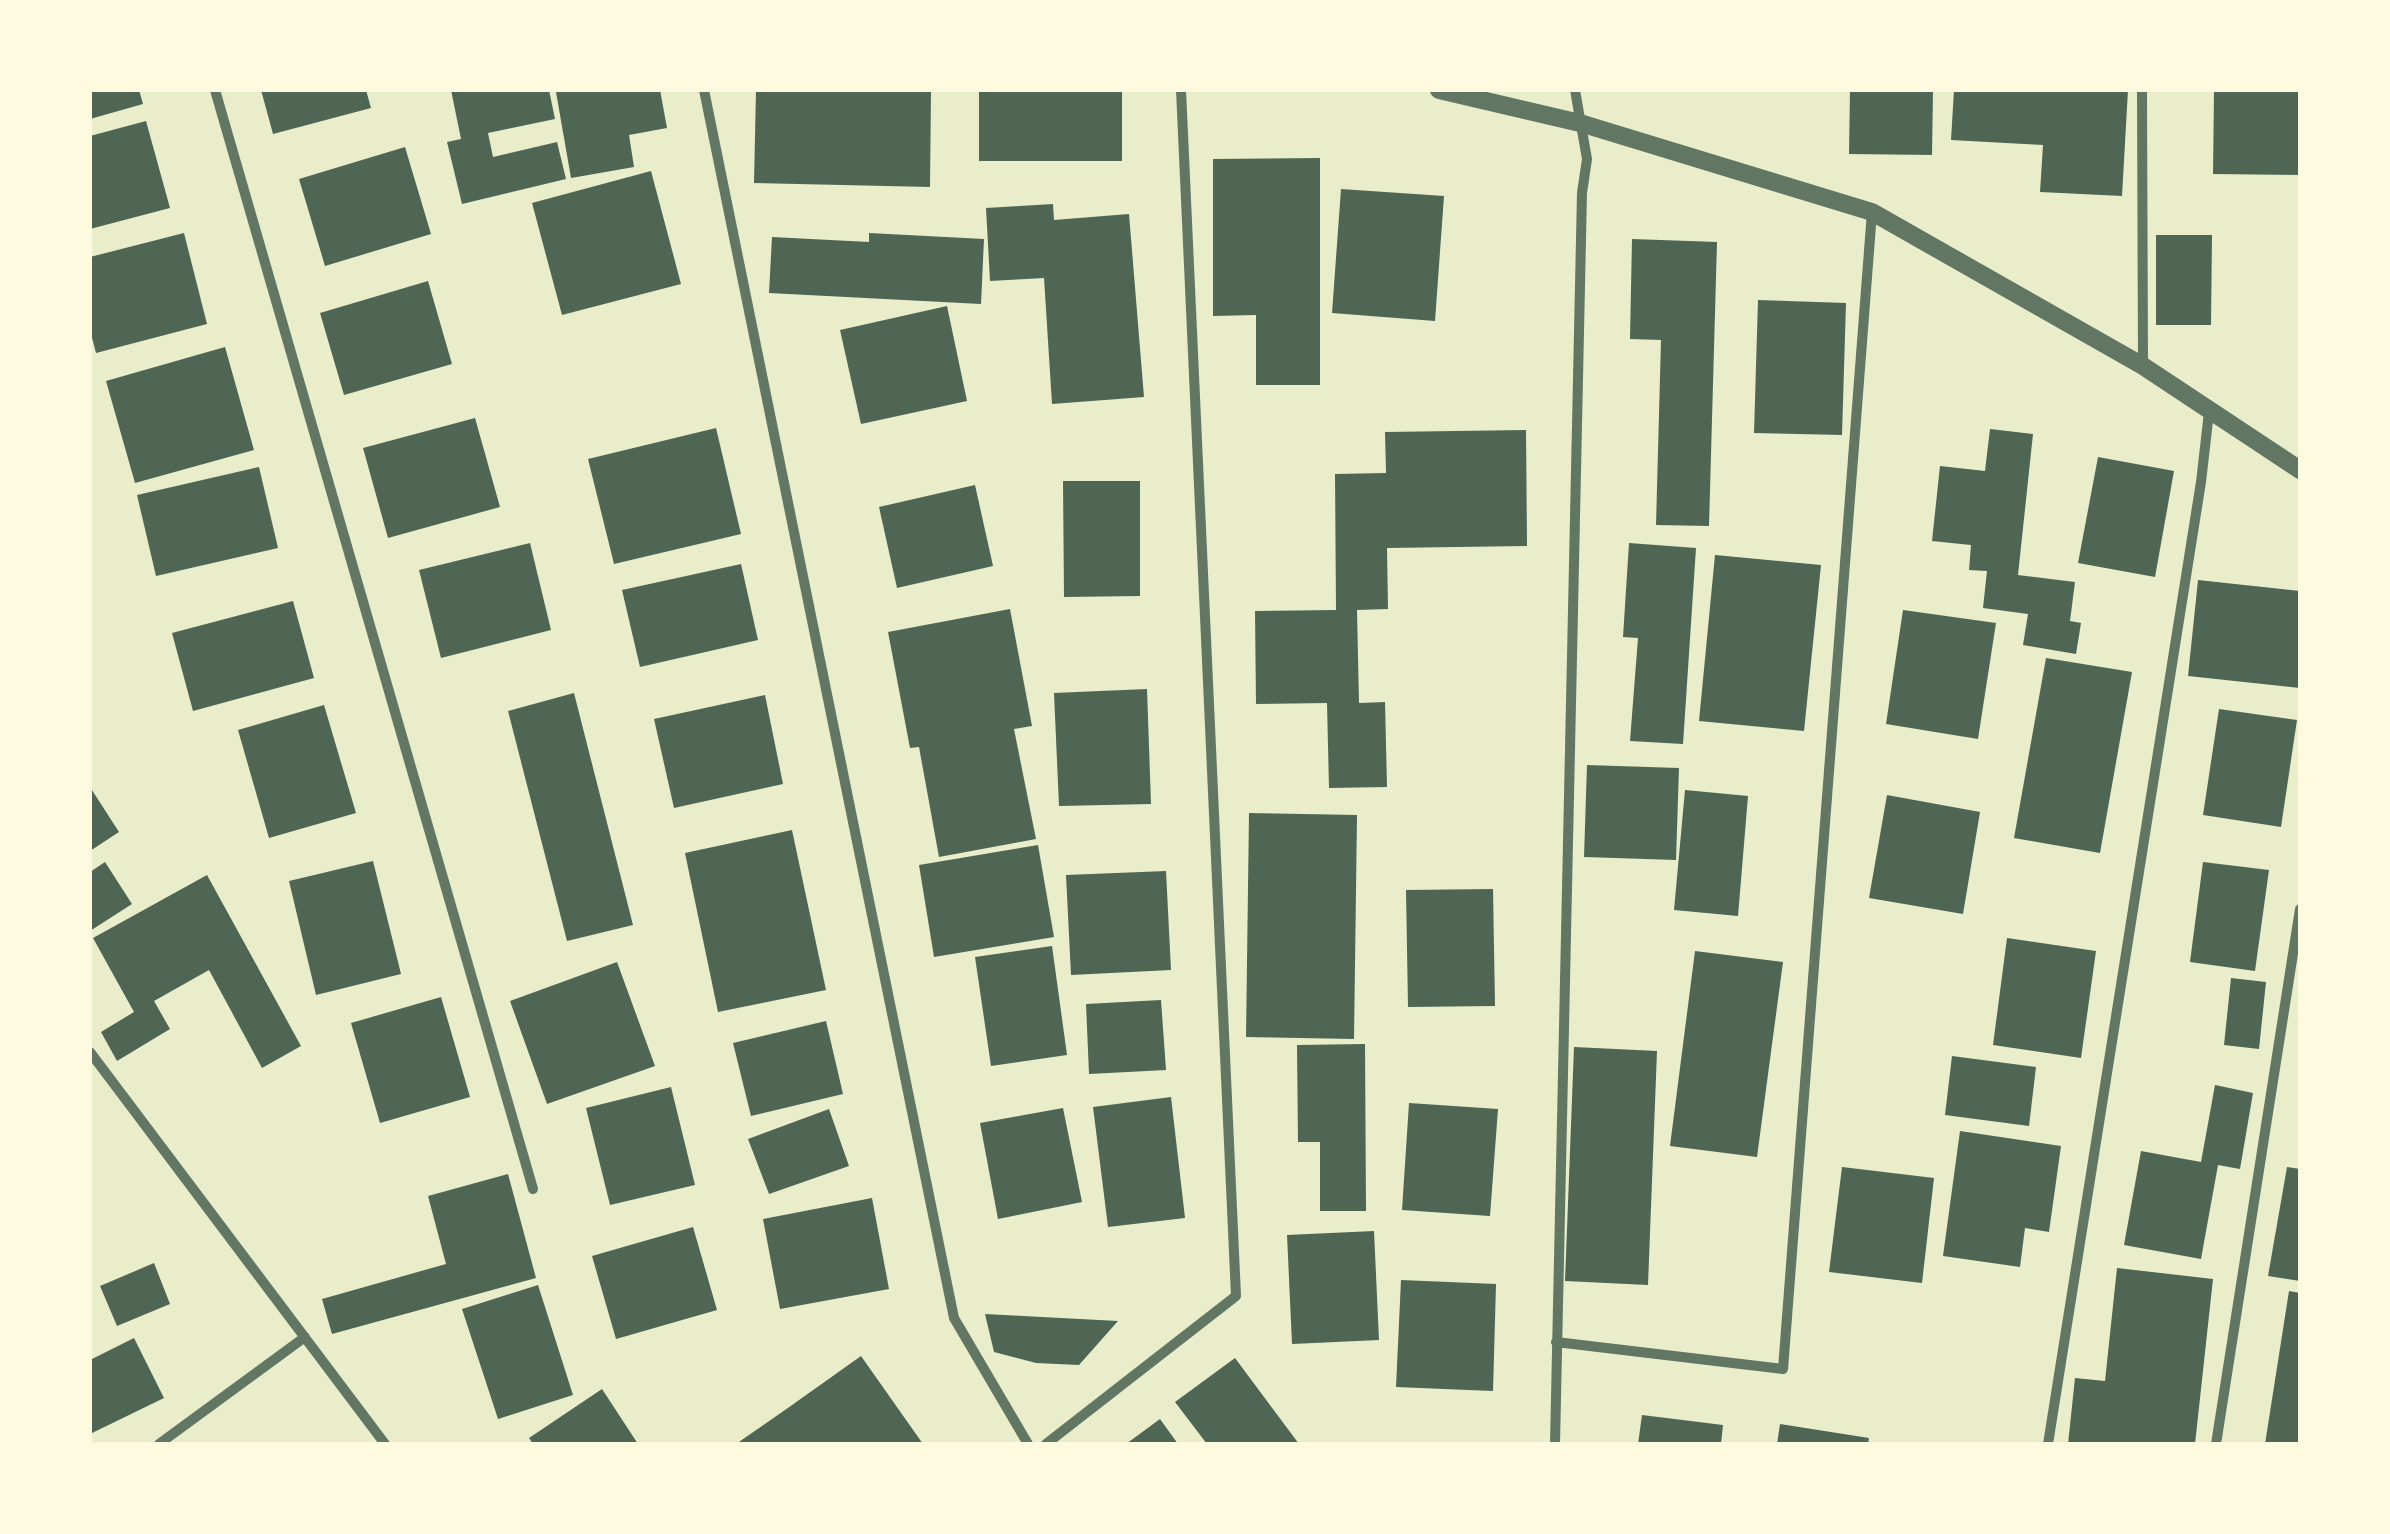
<!DOCTYPE html>
<html>
<head>
<meta charset="utf-8">
<style>
  body { margin:0 }
  #map { position:relative; width:2390px; height:1534px; overflow:hidden; background:#e9edc9; font-family:"Source Sans 3",sans-serif }
  canvas { display:block }
  .frame { position:absolute; inset:0; border:92px solid #fefae0; pointer-events:none }
</style>
</head>
<body>
<div id="map">
<canvas width="2390" height="1534"></canvas>
<div class="frame"></div>
</div>
<script>
const g = document.querySelector('canvas').getContext('2d');
g.lineJoin = 'round';
function paint(path, color) { g.fillStyle = color; g.fill(path, 'evenodd'); }
const shape = rows => new Path2D(rows.map(r => 'M' + r).join(''));
function trace(path, color, width, dash) { g.strokeStyle = color; g.lineWidth = width; g.lineCap = dash ? 'butt' : 'round'; g.setLineDash(dash || []); g.stroke(path); }
paint(shape([
  [90,90,139,90,143,104,90,119],
  [261,90,366,90,371,108,273,134],
  [451,90,549,90,555,119,488,133,493,157,557,142,566,179,462,204,447,142,461,139],
  [566,90,660,90,667,128,629,135,634,167,571,178,556,92],
  [756,90,931,90,930,187,754,183],
  [979,90,1122,90,1122,161,979,161],
  [1850,90,1933,90,1932,155,1849,154],
  [1954,90,2128,90,2122,196,2040,192,2043,145,1951,140],
  [2214,90,2300,90,2300,175,2213,174],
  [146,121,170,208,90,229,90,136],
  [405,147,431,234,325,266,299,179],
  [1320,158,1320,385,1256,385,1256,315,1213,316,1213,159],
  [651,171,681,284,562,315,532,203],
  [1341,189,1444,196,1435,321,1332,313],
  [1053,204,1054,220,1129,214,1144,397,1052,404,1044,278,990,281,986,208],
  [184,233,207,324,96,353,90,330,90,257],
  [869,233,984,239,981,304,769,293,772,237,869,242],
  [2156,235,2212,235,2211,325,2156,325],
  [1632,239,1717,242,1709,526,1656,525,1661,340,1630,339],
  [428,281,452,364,344,395,320,313],
  [1758,300,1846,303,1842,435,1754,433],
  [947,306,967,401,861,424,840,330],
  [225,347,254,450,135,483,106,381],
  [475,418,500,507,388,538,363,448],
  [716,428,741,534,614,564,588,459],
  [1990,429,2033,434,2018,575,2075,582,2070,621,2081,623,2076,654,2023,645,2028,614,1983,608,1987,571,1969,570,1971,545,1932,541,1940,466,1985,471],
  [1526,430,1527,546,1387,548,1388,609,1357,610,1359,703,1385,702,1387,787,1329,788,1327,703,1256,704,1255,611,1336,610,1335,474,1386,473,1385,432],
  [2098,457,2174,471,2155,577,2078,563],
  [259,467,278,548,156,576,137,495],
  [1063,481,1140,481,1140,596,1064,597],
  [975,485,993,566,897,588,879,507],
  [530,543,551,630,441,658,419,570],
  [1629,543,1696,548,1683,744,1630,741,1638,638,1623,637],
  [1715,555,1821,565,1804,731,1699,721],
  [741,564,758,640,640,667,622,590],
  [2198,580,2300,591,2300,688,2188,676],
  [293,601,314,678,193,711,172,633],
  [1010,609,1032,726,1014,729,1036,839,939,857,919,747,910,748,888,632],
  [1903,610,1996,623,1978,739,1886,724],
  [2046,658,2132,672,2100,853,2014,838],
  [1147,689,1151,804,1059,806,1054,693],
  [574,693,633,925,567,941,508,711],
  [765,695,783,784,674,808,654,719],
  [324,705,356,813,269,838,238,730],
  [2219,709,2297,720,2281,827,2203,815],
  [1587,765,1679,768,1676,860,1584,857],
  [90,787,119,832,90,851],
  [1685,790,1748,796,1738,916,1674,910],
  [1887,795,1980,812,1963,914,1869,898],
  [1249,813,1357,815,1354,1039,1246,1037],
  [792,830,826,990,718,1012,685,853],
  [1038,845,1054,937,934,957,919,865],
  [373,861,401,974,316,995,289,881],
  [105,862,132,904,90,931,90,872],
  [2203,862,2269,870,2255,971,2190,962],
  [1166,871,1171,970,1071,975,1066,875],
  [207,875,301,1046,262,1068,209,970,154,1001,170,1029,117,1061,101,1032,134,1012,93,938],
  [1493,889,1495,1006,1408,1007,1406,890],
  [2007,938,2096,951,2081,1058,1993,1045],
  [1052,946,1067,1055,991,1066,975,957],
  [1695,951,1783,962,1757,1157,1670,1146],
  [617,962,655,1066,547,1104,510,1001],
  [2231,978,2266,982,2259,1049,2224,1045],
  [441,997,470,1097,380,1123,351,1023],
  [1161,1000,1166,1070,1089,1074,1086,1004],
  [826,1021,843,1094,751,1116,733,1043],
  [1365,1044,1366,1211,1320,1211,1320,1142,1298,1142,1297,1045],
  [1574,1047,1657,1051,1648,1285,1565,1281],
  [1952,1056,2036,1067,2029,1126,1945,1115],
  [2215,1085,2253,1093,2240,1169,2218,1165,2201,1259,2124,1245,2141,1151,2201,1162],
  [671,1087,695,1185,610,1205,586,1108],
  [1171,1097,1185,1218,1108,1227,1093,1107],
  [1409,1103,1498,1109,1490,1216,1402,1210],
  [1063,1108,1082,1202,998,1219,980,1123],
  [829,1109,849,1166,769,1194,748,1139],
  [1960,1131,2061,1146,2049,1232,2025,1228,2020,1267,1943,1256],
  [1842,1167,1934,1178,1922,1283,1829,1272],
  [2287,1167,2300,1169,2300,1281,2268,1276],
  [508,1174,536,1278,332,1334,322,1299,446,1264,428,1196],
  [872,1198,889,1289,780,1309,763,1219],
  [693,1227,717,1310,616,1339,592,1256],
  [1374,1231,1379,1340,1292,1344,1287,1235],
  [154,1263,170,1304,117,1326,100,1286],
  [2117,1268,2213,1279,2195,1444,2068,1444,2075,1378,2105,1381],
  [1401,1280,1496,1284,1493,1391,1396,1387],
  [538,1285,573,1395,498,1419,462,1309],
  [2289,1291,2300,1293,2300,1444,2265,1444],
  [985,1314,1118,1321,1079,1365,1036,1363,994,1352],
  [134,1338,164,1398,90,1434,90,1360],
  [861,1356,923,1444,736,1444,785,1410],
  [1235,1358,1299,1444,1207,1444,1175,1402],
  [602,1389,638,1444,533,1444,529,1438],
  [1642,1415,1723,1425,1721,1444,1638,1444],
  [1160,1419,1178,1444,1126,1444],
  [1780,1424,1869,1438,1868,1444,1777,1444]
]), '#4f6655');
trace(shape([
  [215,90,533,1189],
  [704,90,954,1318,1028,1444],
  [2142,90,2143,366],
  [90,1052,385,1444],
  [1556,1342,1783,1369,1872,212],
  [159,1444,305,1337],
  [1046,1444,1236,1296,1181,90],
  [1555,1444,1582,193,1587,159,1575,90],
  [2048,1444,2201,482,2209,412],
  [2216,1444,2300,909]
]), '#617663', 10);
trace(shape([
  [1439,90,1580,123,1872,212,2143,366,2300,470]
]), '#617663', 18);
</script>
</body>
</html>
